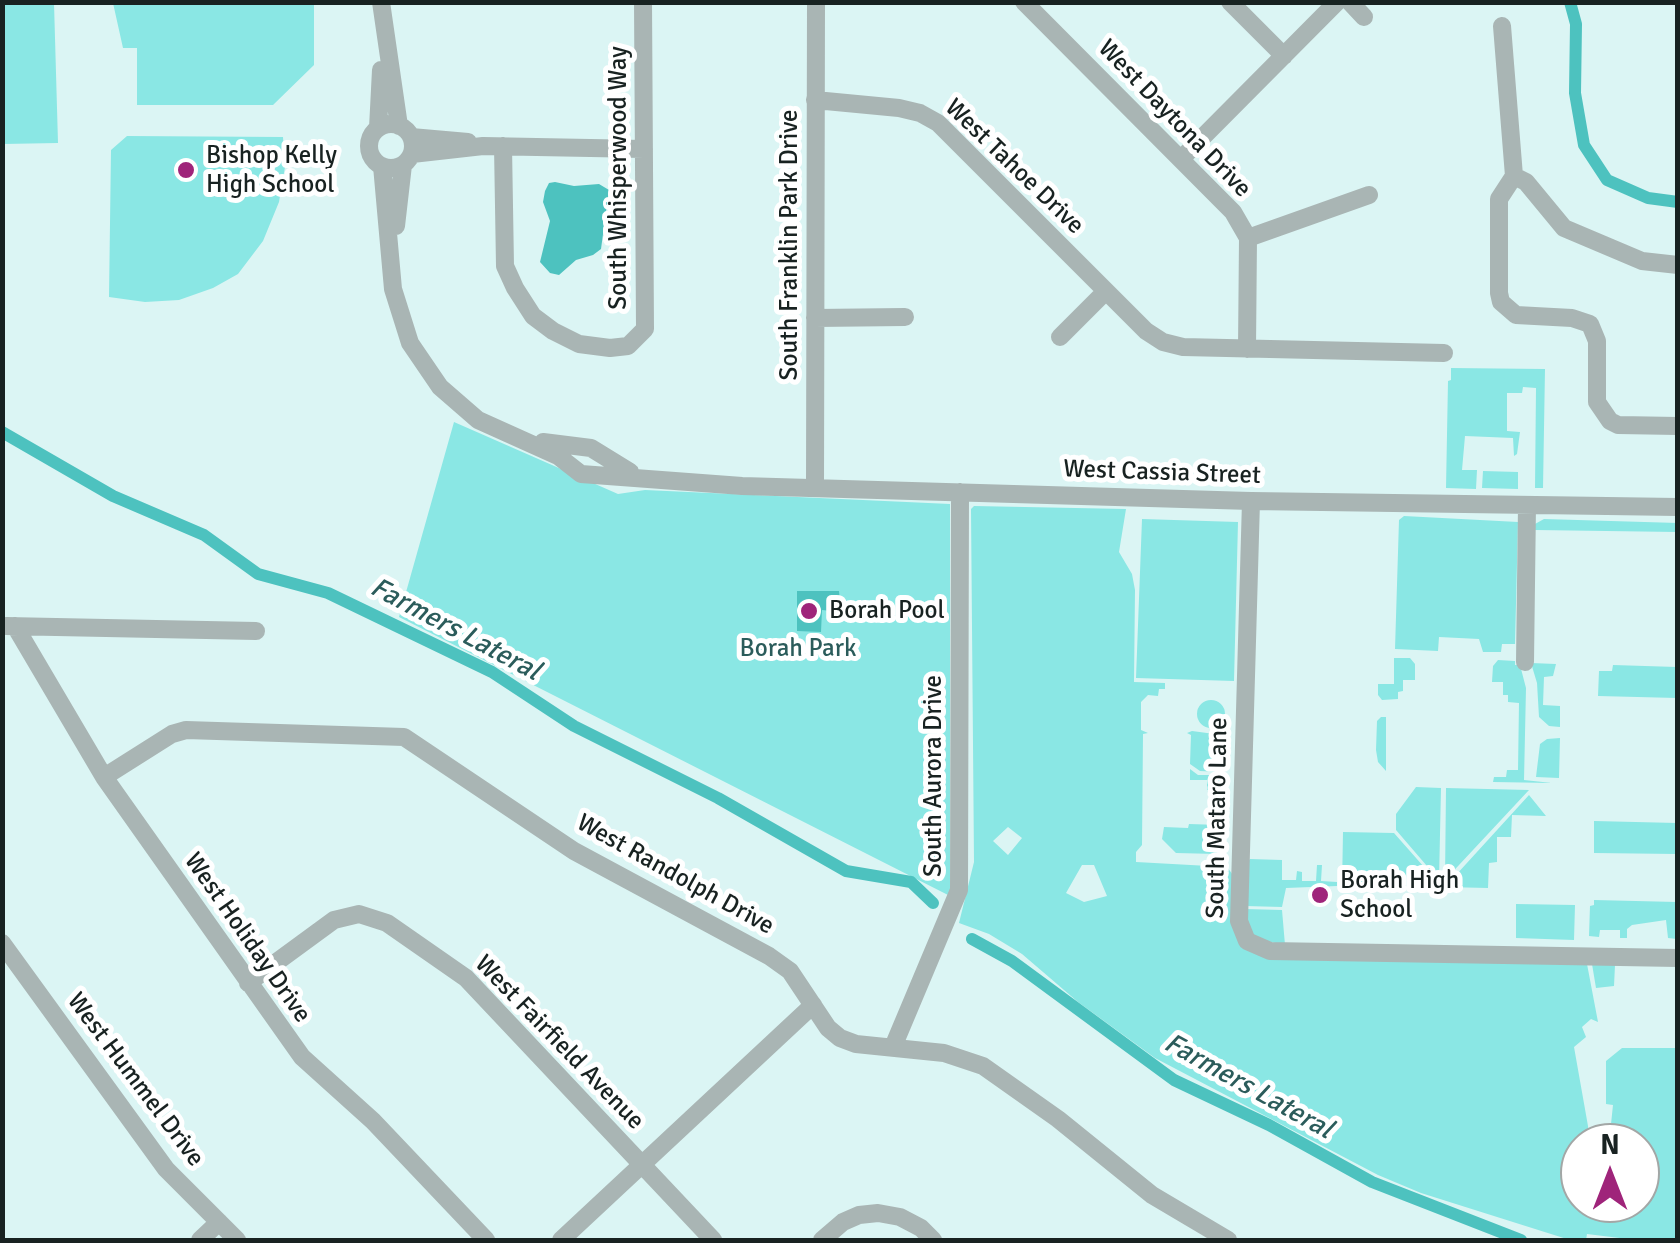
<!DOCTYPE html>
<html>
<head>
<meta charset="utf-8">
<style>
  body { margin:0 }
  #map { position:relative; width:1680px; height:1243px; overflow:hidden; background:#dbf5f4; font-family:Signika,sans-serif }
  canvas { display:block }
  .frame { position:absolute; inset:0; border:5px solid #182221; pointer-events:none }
  .north { position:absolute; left:1560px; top:1123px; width:100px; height:100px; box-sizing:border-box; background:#fff; border:2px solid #a3a7a6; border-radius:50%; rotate:0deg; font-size:28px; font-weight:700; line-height:40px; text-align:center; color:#182221 }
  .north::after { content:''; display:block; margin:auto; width:35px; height:45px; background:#9f247a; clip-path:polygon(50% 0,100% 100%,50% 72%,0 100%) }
</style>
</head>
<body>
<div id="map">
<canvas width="1680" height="1243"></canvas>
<div class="frame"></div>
<div class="north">N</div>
</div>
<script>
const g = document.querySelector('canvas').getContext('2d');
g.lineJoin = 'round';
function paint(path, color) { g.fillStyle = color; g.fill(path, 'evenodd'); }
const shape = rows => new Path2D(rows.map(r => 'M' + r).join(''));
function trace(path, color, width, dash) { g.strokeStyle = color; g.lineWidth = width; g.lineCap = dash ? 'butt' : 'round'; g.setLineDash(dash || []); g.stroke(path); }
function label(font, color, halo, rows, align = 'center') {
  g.font = font + ' Signika,sans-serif'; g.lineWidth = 10; g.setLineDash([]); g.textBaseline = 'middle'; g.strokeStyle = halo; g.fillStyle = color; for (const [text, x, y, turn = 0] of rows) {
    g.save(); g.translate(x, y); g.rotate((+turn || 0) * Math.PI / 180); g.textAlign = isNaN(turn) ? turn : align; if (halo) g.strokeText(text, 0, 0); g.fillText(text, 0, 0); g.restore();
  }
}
paint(shape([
  [2,3,54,3,58,143,3,144],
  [113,3,314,3,314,65,273,105,137,105,137,48,123,48],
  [127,136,283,137,285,167,279,202,263,241,238,274,213,288,179,300,145,302,109,297,111,150],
  [1451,368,1545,369,1543,488,1535,488,1536,388,1523,387,1522,393,1507,393,1507,431,1520,432,1517,454,1514,456,1513,438,1465,436,1462,470,1477,470,1476,489,1446,488,1448,381,1451,380],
  [454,422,618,494,645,490,950,504,950,896,399,617],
  [1483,471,1518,472,1518,489,1482,488],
  [974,506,1126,509,1119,552,1132,574,1135,590,1134,682,1165,683,1165,689,1159,689,1158,696,1148,695,1141,702,1141,730,1148,733,1143,734,1142,845,1136,852,1136,862,1227,867,1233,875,1246,949,1264,957,1587,964,1598,1022,1591,1019,1582,1027,1586,1037,1574,1047,1588,1126,1589,1143,1580,1143,1580,1203,1640,1203,1640,1143,1609,1143,1613,1105,1606,1104,1606,1061,1622,1048,1677,1048,1677,1240,1636,1240,1587,1234,1586,1240,1570,1240,1421,1193,1378,1175,1155,1058,1078,1002,1022,954,989,934,959,923,974,862,971,509],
  [1008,827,1022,838,1008,855,993,841],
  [1082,865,1094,865,1107,896,1084,902,1066,893],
  [1404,516,1518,522,1515,644,1502,644,1501,652,1483,652,1479,639,1439,637,1438,651,1395,649,1399,520],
  [1142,519,1238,522,1234,681,1136,678],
  [1544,519,1678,523,1677,532,1535,530,1535,524],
  [1394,658,1410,658,1415,664,1415,680,1403,680,1403,691,1398,692,1398,699,1382,700,1378,695,1378,684,1394,684],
  [1498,660,1515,661,1515,665,1520,665,1526,688,1524,780,1552,783,1493,782,1494,777,1506,777,1507,770,1518,770,1519,703,1508,702,1508,695,1503,695,1503,682,1492,682,1493,666],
  [1531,663,1556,664,1553,676,1544,677,1543,705,1560,706,1560,727,1549,726,1539,717,1537,683],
  [1613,665,1677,667,1677,698,1598,696,1599,671,1612,671],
  '1197 714a14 14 0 1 1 28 0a14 14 0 1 1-28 0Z',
  [1381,717,1386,717,1386,771,1378,762,1376,750,1377,721],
  [1192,731,1222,735,1219,772,1200,771,1190,764,1191,735,1187,733],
  [1560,738,1559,778,1536,777,1540,744,1547,739],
  [1190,769,1198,775,1219,775,1221,801,1214,801,1212,791,1207,790,1207,780,1190,780],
  [1416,787,1441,788,1439,880,1396,830,1396,814],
  [1446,788,1529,790,1445,880],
  [1529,795,1546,816,1512,815,1511,837,1497,837,1497,862,1489,863,1488,888,1445,887],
  [1594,821,1677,823,1677,854,1594,853],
  [1189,824,1220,825,1217,854,1176,853,1162,839,1164,827,1188,828],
  [1343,832,1394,833,1439,884,1439,890,1342,887],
  [1250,859,1282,860,1282,880,1296,880,1297,871,1302,872,1302,881,1316,881,1317,865,1322,865,1321,881,1337,882,1337,886,1286,888,1282,907,1245,906,1246,864],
  [1594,900,1677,902,1677,939,1668,938,1666,920,1632,925,1627,929,1627,938,1620,938,1620,930,1600,930,1599,937,1589,936,1590,906,1594,905],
  [1516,904,1575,905,1574,940,1516,938],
  [1245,909,1282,910,1285,945,1252,938],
  [1592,964,1615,965,1614,986,1596,988]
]), '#8ae7e4');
paint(shape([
  [555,182,574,186,599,184,609,190,601,249,593,255,576,260,559,275,550,273,540,262,550,221,543,202,545,191,549,183],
  [797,591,839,591,841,612,822,610,821,632,797,631]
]), '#4dc2bf');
trace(shape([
  [1570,2,1576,24,1575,93,1584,145,1607,180,1648,198,1678,202],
  [2,432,113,496,204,535,258,574,328,593,492,672,574,726,718,798,846,871,911,882,933,903],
  [972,939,1012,961,1174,1080,1269,1125,1372,1182,1521,1240]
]), '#4dc2bf', 12);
trace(shape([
  [381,2,399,126],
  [1024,2,1233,212,1248,238,1247,349],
  [1230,2,1284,56],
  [1350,2,1364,17],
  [1502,26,1514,176,1499,199,1499,293,1501,302,1516,315,1572,318,1590,324,1597,341,1597,402,1610,421,1618,425,1678,426],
  [815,100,899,108,920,113,938,123,1146,331,1163,342,1183,347,1444,353],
  '369 146a22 22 0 1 1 44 0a22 22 0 1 1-44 0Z',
  [378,128,381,70],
  [411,137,468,142],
  [503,146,505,266,515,288,533,316,553,331,579,344,610,348,628,346,645,329,643,2],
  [412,154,483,146,644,149],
  [1181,159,1337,2],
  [382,166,393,289,410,343,440,387,478,420,558,456,581,474,742,486,1251,501,1678,507],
  [1514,176,1526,182,1564,228,1642,261,1678,265],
  [396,226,403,165],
  [1248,238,1369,195],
  [815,318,905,317],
  [1060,337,1106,291],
  [543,442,591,448,630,472],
  [815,487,816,2],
  [1251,501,1239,921,1247,941,1270,951,1678,958],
  [6,626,256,631],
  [15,626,104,777,302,1057,373,1121,486,1240],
  [1525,662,1527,505],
  [104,777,172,734,186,730,404,737,574,851,769,956,790,971,828,1028,840,1038,856,1044,944,1053,983,1066,1058,1119,1152,1195,1228,1240],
  [2,943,166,1169,237,1240],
  [248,983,334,920,359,914,387,923,466,978,713,1240],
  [893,1047,959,890,960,492],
  [200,1240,219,1222],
  [561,1240,813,1005],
  [822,1240,843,1222,859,1215,878,1213,900,1217,921,1228,933,1240]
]), '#a9b5b4', 18);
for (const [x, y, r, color] of [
  [186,170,10,"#9f247a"],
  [809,611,10,"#9f247a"],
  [1320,895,10,"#9f247a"]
]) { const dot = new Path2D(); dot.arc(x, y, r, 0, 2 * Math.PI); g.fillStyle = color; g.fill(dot); trace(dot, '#fff', 4); }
label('25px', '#182221', '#fff', [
  ["West Daytona Drive",1174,119,46],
  ["West Tahoe Drive",1014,167,44],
  ["South Whisperwood Way",619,178,-90],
  ["South Franklin Park Drive",790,245,-90],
  ["West Cassia Street",1162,473,2],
  ["South Aurora Drive",934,776,-90],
  ["South Mataro Lane",1218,818,-89],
  ["West Randolph Drive",675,875,29],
  ["West Holiday Drive",247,938,55],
  ["West Fairfield Avenue",559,1043,46],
  ["West Hummel Drive",135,1080,53]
]);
label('25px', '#182221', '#fff', [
  ["Bishop Kelly",206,156],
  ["High School",206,185],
  ["Borah Pool",829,611],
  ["Borah High",1340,881],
  ["School",1340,910]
], 'left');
label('25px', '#2b5c5b', '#fff', [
  ["Borah Park",798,649]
]);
label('italic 28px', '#2b5c5b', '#fff', [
  ["Farmers Lateral",455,630,28],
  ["Farmers Lateral",1248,1087,29]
]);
</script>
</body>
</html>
